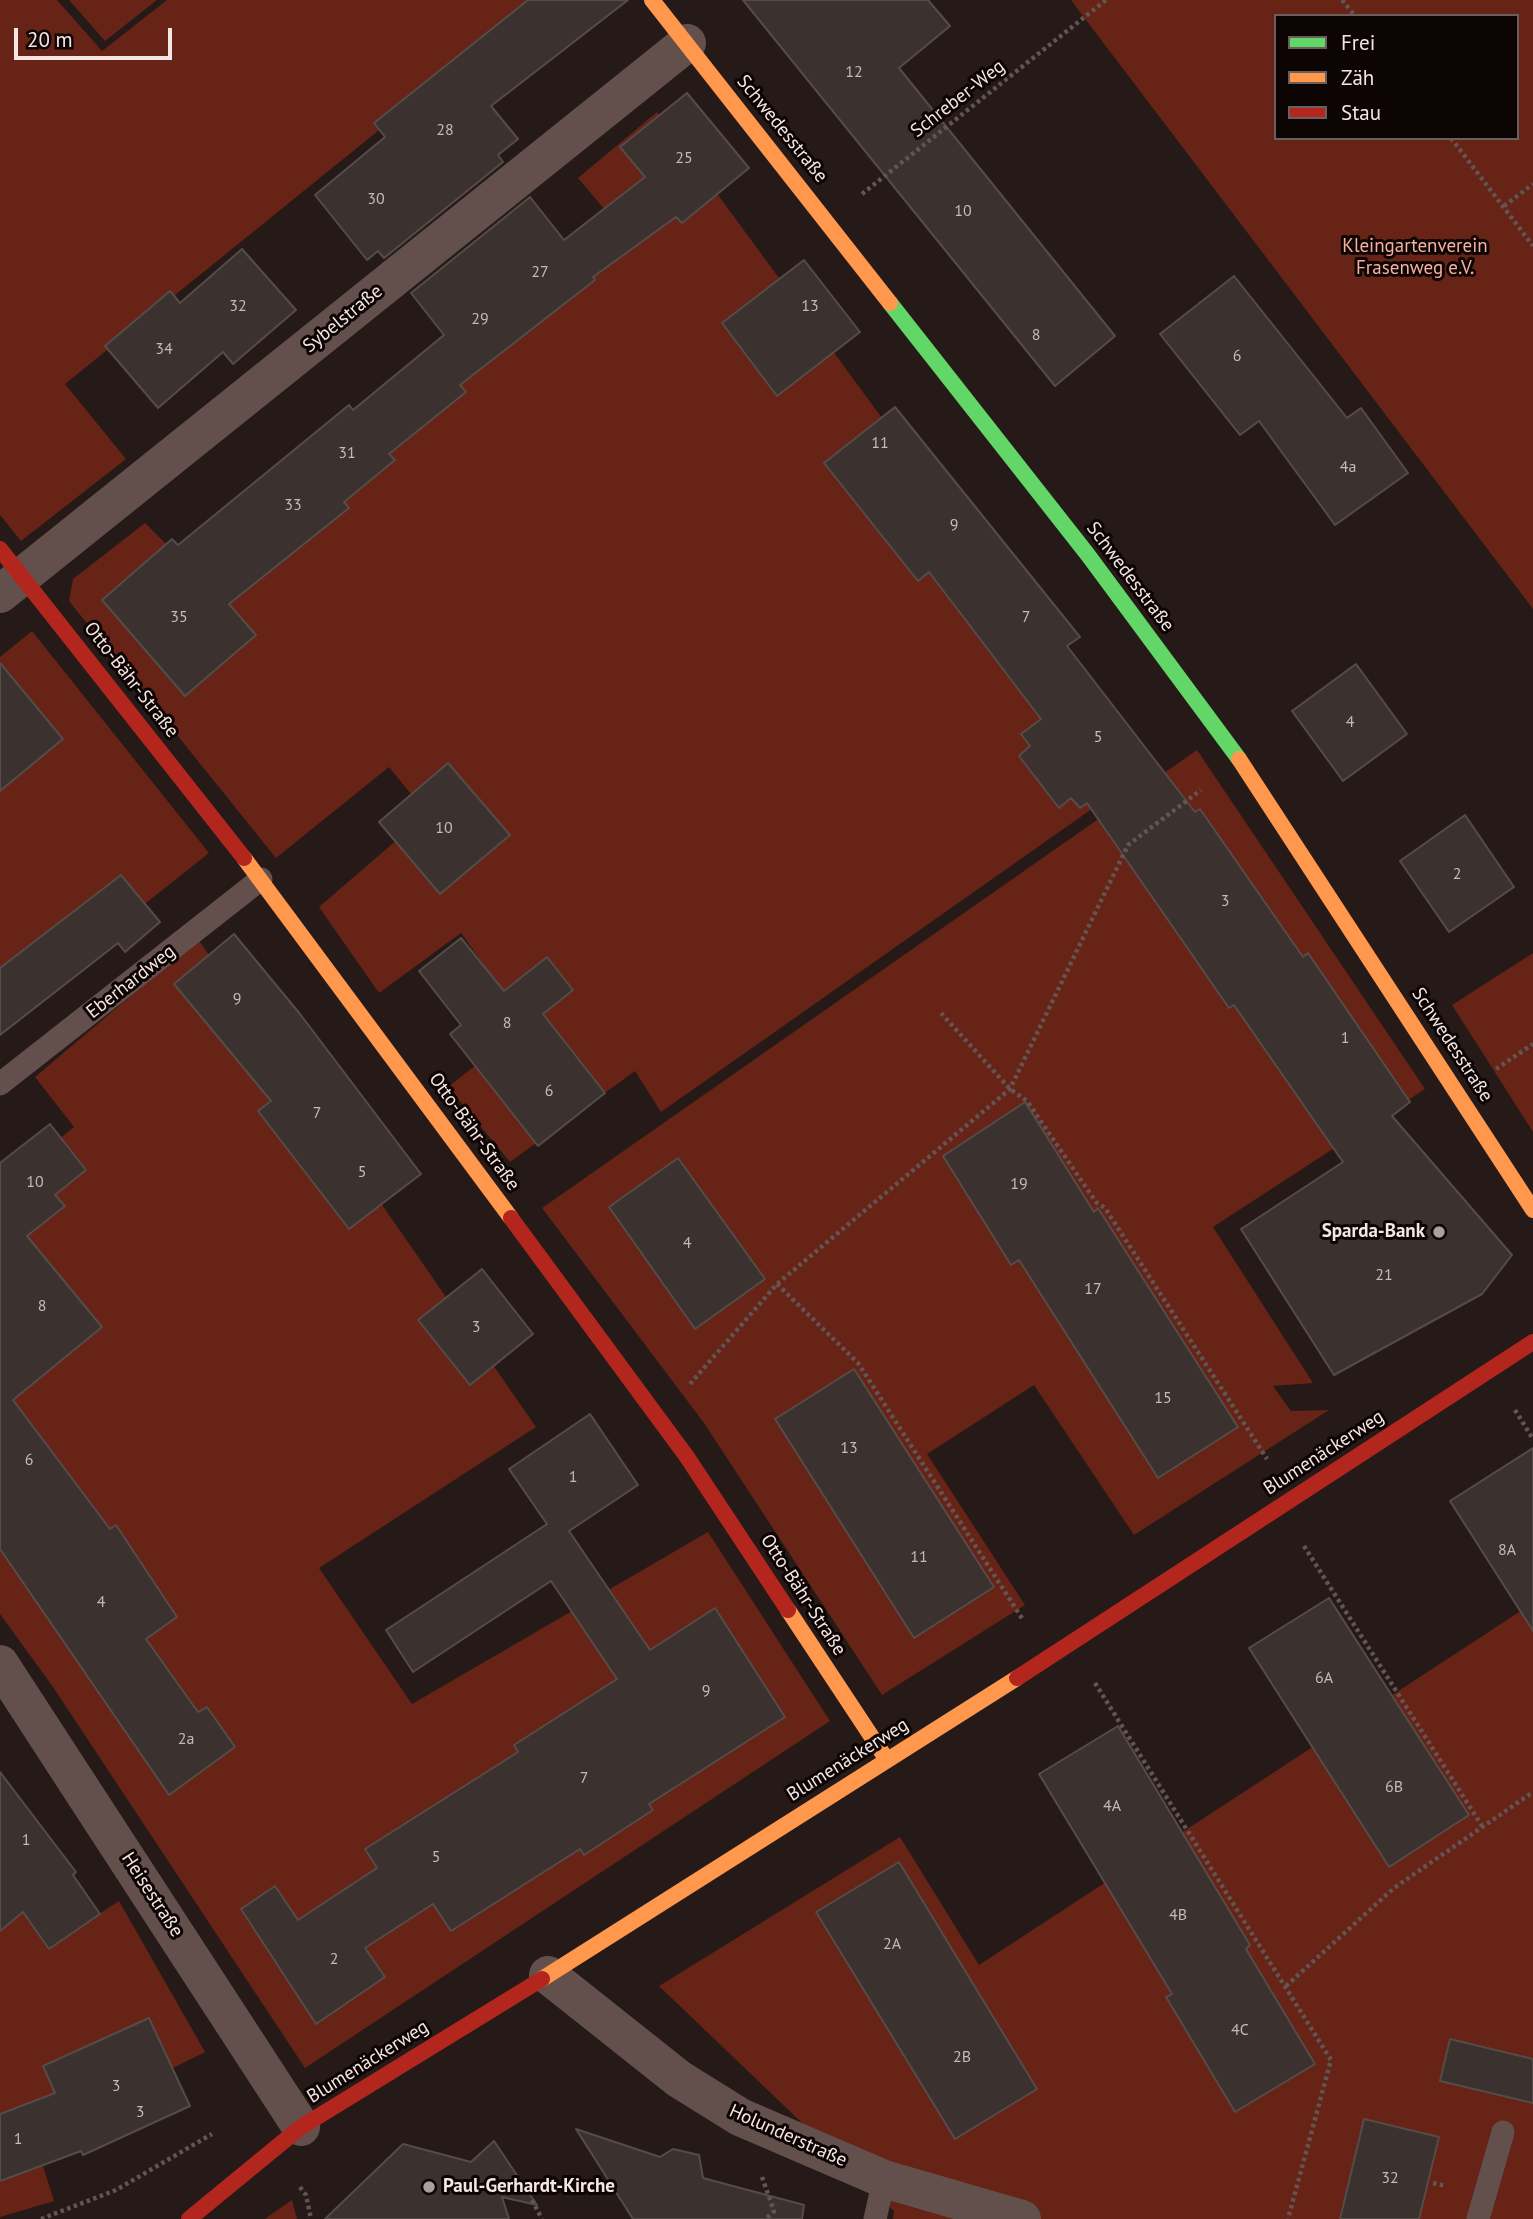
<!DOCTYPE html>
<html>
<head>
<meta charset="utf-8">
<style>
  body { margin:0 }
  #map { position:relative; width:1533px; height:2219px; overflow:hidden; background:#251a18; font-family:"PT Sans",sans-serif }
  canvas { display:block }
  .legend { position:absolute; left:1274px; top:14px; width:245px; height:126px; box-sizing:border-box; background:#0d0504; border:2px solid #6a5f5d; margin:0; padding:9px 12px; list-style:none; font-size:21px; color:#f5e6e3 }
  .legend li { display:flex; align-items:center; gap:14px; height:35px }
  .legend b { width:35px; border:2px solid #6a5f5d }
  .scale { position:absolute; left:14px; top:28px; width:158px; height:32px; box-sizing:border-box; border:4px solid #f5e6e3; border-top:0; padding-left:9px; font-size:21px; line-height:24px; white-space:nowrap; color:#f5e6e3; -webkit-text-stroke:5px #0d0504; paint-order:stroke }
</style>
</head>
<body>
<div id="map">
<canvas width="1533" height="2219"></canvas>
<ul class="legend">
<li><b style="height:9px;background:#63d668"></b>Frei</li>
<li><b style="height:9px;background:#ff974d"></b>Zäh</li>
<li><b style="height:9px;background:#b3261e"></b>Stau</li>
</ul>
<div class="scale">20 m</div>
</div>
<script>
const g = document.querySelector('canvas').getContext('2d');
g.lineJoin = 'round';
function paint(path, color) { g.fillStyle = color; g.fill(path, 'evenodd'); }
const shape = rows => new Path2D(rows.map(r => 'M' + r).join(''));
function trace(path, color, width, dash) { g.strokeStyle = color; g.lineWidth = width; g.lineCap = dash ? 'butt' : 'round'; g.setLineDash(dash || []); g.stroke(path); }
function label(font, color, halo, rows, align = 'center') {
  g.font = font + ' "PT Sans",sans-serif'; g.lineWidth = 6; g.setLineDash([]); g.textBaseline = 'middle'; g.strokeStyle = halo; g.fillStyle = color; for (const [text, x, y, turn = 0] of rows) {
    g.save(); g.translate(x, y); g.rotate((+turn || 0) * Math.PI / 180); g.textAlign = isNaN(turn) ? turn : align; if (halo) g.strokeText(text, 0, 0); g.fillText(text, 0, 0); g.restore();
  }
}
paint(shape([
  [0,0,57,0,102,51,167,0,540,0,65,384,126,459,21,541,0,515],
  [69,0,157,0,105,41],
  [1071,0,1533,0,1533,609,1086,20],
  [1276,16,1517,16,1517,138,1276,138],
  [657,112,1143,773,661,1112,635,1071,510,1162,448,1087,527,1025,461,933,379,993,319,907,427,814,389,767,276,858,69,601,73,579,145,523,173,551,632,242,578,178],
  [32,631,209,853,0,1019,0,657],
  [1197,750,1425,1089,1213,1227,1313,1383,1273,1386,1291,1411,1329,1410,1134,1535,1034,1385,927,1454,1025,1605,882,1695,704,1423,542,1208],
  [198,939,536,1427,319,1568,412,1704,708,1532,830,1721,305,2068,53,1687,0,1614,0,1187,74,1127,35,1077],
  [1533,953,1533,1132,1452,1005],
  [1533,1603,1533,2219,893,2219,894,2211,659,1986,900,1837,979,1965],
  [0,1857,60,1939,119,1901,205,2052,34,2137,54,2201,0,2217],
  [292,2200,297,2219,265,2219,273,2213]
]), '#662316');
const building = shape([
  [528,0,628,0,491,106,518,139,498,155,503,162,384,258,378,251,367,260,315,195,385,137,374,123,528,0],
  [743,0,928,0,950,26,899,68,1115,336,1055,386,743,0],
  [687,93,749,168,682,223,676,217,593,277,595,280,460,385,466,392,389,454,395,460,344,502,349,508,229,604,256,635,185,696,102,600,172,539,178,545,349,405,353,410,444,335,411,293,530,197,564,240,645,177,620,147,687,93],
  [242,249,296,310,233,364,223,352,158,408,105,346,170,291,180,303,242,249],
  [804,260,860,332,777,396,722,323,804,260],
  [1234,276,1347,418,1361,408,1408,473,1335,525,1259,421,1240,435,1160,334,1234,276],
  [895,407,1080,637,1067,646,1195,812,1200,809,1303,957,1308,953,1410,1102,1392,1116,1512,1255,1482,1294,1334,1375,1241,1229,1343,1162,1234,1005,1229,1008,1087,803,1080,808,1071,798,1059,808,1019,756,1030,746,1021,734,1041,719,929,572,918,581,824,463,895,407],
  [0,663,63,739,0,791,0,663],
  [1356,664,1407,734,1343,781,1292,711,1356,664],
  [448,763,510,835,440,894,379,822,448,763],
  [1465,815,1514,887,1449,932,1400,861,1465,815],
  [121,875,160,922,125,952,118,943,0,1035,0,968,121,875],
  [234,934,300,1014,421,1174,349,1229,258,1111,271,1101,174,984,234,934],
  [461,938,504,991,547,957,573,990,543,1014,605,1093,538,1146,450,1034,461,1025,419,971,461,938],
  [1025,1102,1094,1212,1098,1208,1238,1427,1158,1478,1019,1260,1011,1265,943,1156,1025,1102],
  [50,1124,86,1170,55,1195,65,1206,27,1236,102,1327,13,1400,110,1529,116,1525,177,1617,146,1639,198,1712,207,1707,235,1747,169,1795,0,1549,0,1163,50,1124],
  [678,1158,765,1279,695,1329,609,1207,678,1158],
  [482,1269,533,1334,470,1385,418,1320,482,1269],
  [854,1369,994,1587,914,1638,775,1419,854,1369],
  [590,1414,638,1485,569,1531,650,1650,715,1608,785,1717,649,1804,653,1810,584,1855,580,1849,451,1931,433,1904,365,1948,385,1977,316,2024,241,1909,275,1886,298,1920,377,1868,365,1849,518,1752,514,1745,617,1679,551,1581,413,1672,386,1630,547,1524,509,1469,590,1414],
  [1533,1448,1533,1631,1450,1501,1533,1448],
  [1329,1598,1469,1815,1389,1867,1249,1648,1329,1598],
  [1118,1726,1250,1945,1246,1949,1315,2064,1235,2112,1166,1997,1172,1994,1039,1774,1118,1726],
  [0,1772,76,1872,73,1875,100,1914,49,1949,23,1912,0,1931,0,1772],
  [899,1862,1037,2089,955,2139,816,1912,899,1862],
  [149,2018,190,2106,83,2155,81,2151,0,2181,0,2114,55,2093,43,2066,149,2018],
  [1450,2039,1533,2059,1533,2103,1440,2081,1450,2039],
  [1364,2119,1439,2137,1419,2219,1340,2219,1364,2119],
  [576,2129,660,2157,673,2149,699,2155,703,2178,804,2205,802,2219,633,2219,576,2129],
  [494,2141,537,2205,502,2197,509,2219,325,2219,403,2144,471,2162,494,2141]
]);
paint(building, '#3b322f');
trace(building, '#554c49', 2);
trace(shape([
  [1342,0,1355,16],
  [1451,138,1533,246],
  [862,194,1106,0],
  [1504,206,1533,184],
  [941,1013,1010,1089,1027,1101,1096,1202,1105,1208,1267,1459],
  [1496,1069,1533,1044],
  [777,1284,858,1363,1023,1620],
  [690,1384,777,1284,1010,1089,1128,845,1201,790],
  [1515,1410,1533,1439],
  [1304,1546,1482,1826],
  [1095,1683,1331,2060,1288,2219],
  [1286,1986,1394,1888,1533,1792],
  [762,2177,774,2211,766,2219],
  [1433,2183,1446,2186],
  [300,2187,306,2195,311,2219],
  [532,2200,542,2219],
  [41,2219,116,2190,212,2134]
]), '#625553', 4.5, [3.5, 3.5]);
trace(shape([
  [0,1084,261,879],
  [875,2219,884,2179],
  [1478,2219,1503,2132]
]), '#63504c', 23);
trace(shape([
  [0,594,687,43],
  [0,1664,301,2127],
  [548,1975,679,2079,740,2117,884,2179,1022,2219]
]), '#63504c', 38);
trace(shape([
  [890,303,1088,555,1239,759]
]), '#63d668', 16);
trace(shape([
  [652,0,890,303],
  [1239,759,1533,1210],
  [244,858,511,1218],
  [788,1610,887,1760],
  [542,1979,1017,1678]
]), '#ff974d', 16);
trace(shape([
  [0,549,244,858],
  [511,1218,687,1457,788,1610],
  [1017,1678,1533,1342],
  [189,2219,301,2127,542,1979]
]), '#b3261e', 16);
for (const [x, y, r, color] of [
  [1439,1232,7,"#ac9f9c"],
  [429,2187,7,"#ac9f9c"]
]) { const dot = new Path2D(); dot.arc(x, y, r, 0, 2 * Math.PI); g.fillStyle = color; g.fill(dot); trace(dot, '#0d0504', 2.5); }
label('16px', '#c6b9b6', null, [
  ["12",854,72],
  ["28",445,130],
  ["25",684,158],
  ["30",376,199],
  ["10",963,211],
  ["27",540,272],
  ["32",238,306],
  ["13",810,306],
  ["29",480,319],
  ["8",1036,335],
  ["34",164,349],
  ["6",1237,356],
  ["11",880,443],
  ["31",347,453],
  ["4a",1348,467],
  ["33",293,505],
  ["9",954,525],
  ["35",179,617],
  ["7",1026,617],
  ["4",1350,722],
  ["5",1098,737],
  ["10",444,828],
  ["2",1457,874],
  ["3",1225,901],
  ["9",237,999],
  ["8",507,1023],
  ["1",1345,1038],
  ["6",549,1091],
  ["7",317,1113],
  ["5",362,1172],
  ["10",35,1182],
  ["19",1019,1184],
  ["4",687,1243],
  ["21",1384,1275],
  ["17",1093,1289],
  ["8",42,1306],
  ["3",476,1327],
  ["15",1163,1398],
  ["13",849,1448],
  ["6",29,1460],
  ["1",573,1477],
  ["8A",1507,1550],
  ["11",919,1557],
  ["4",101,1602],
  ["6A",1324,1678],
  ["9",706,1691],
  ["2a",186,1739],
  ["7",584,1778],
  ["6B",1394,1787],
  ["4A",1112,1806],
  ["1",26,1840],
  ["5",436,1857],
  ["4B",1178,1915],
  ["2A",892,1944],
  ["2",334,1959],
  ["4C",1240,2030],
  ["2B",962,2057],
  ["3",116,2086],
  ["3",140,2112],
  ["1",18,2139],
  ["32",1390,2178]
]);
label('19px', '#f5e6e3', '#0d0504', [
  ["Schreber-Weg",958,99,-38],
  ["Schwedesstraße",782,129,51],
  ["Sybelstraße",343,319,-39],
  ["Schwedesstraße",1130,577,53],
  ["Otto-Bähr-Straße",131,680,52],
  ["Eberhardweg",131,982,-38],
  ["Schwedesstraße",1452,1045,57],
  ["Otto-Bähr-Straße",474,1132,54],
  ["Blumenäckerweg",1324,1453,-33],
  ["Otto-Bähr-Straße",803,1595,57],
  ["Blumenäckerweg",848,1760,-32],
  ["Heisestraße",152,1895,57],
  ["Blumenäckerweg",368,2062,-32],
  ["Holunderstraße",788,2136,24]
]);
label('19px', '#f7b0a1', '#0d0504', [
  ["Kleingartenverein",1415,247],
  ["Frasenweg e.V.",1415,269]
]);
label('bold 19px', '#f5e6e3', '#0d0504', [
  ["Sparda-Bank",1425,1232],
  ["Paul-Gerhardt-Kirche",443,2187,"left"]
], 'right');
</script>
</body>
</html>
